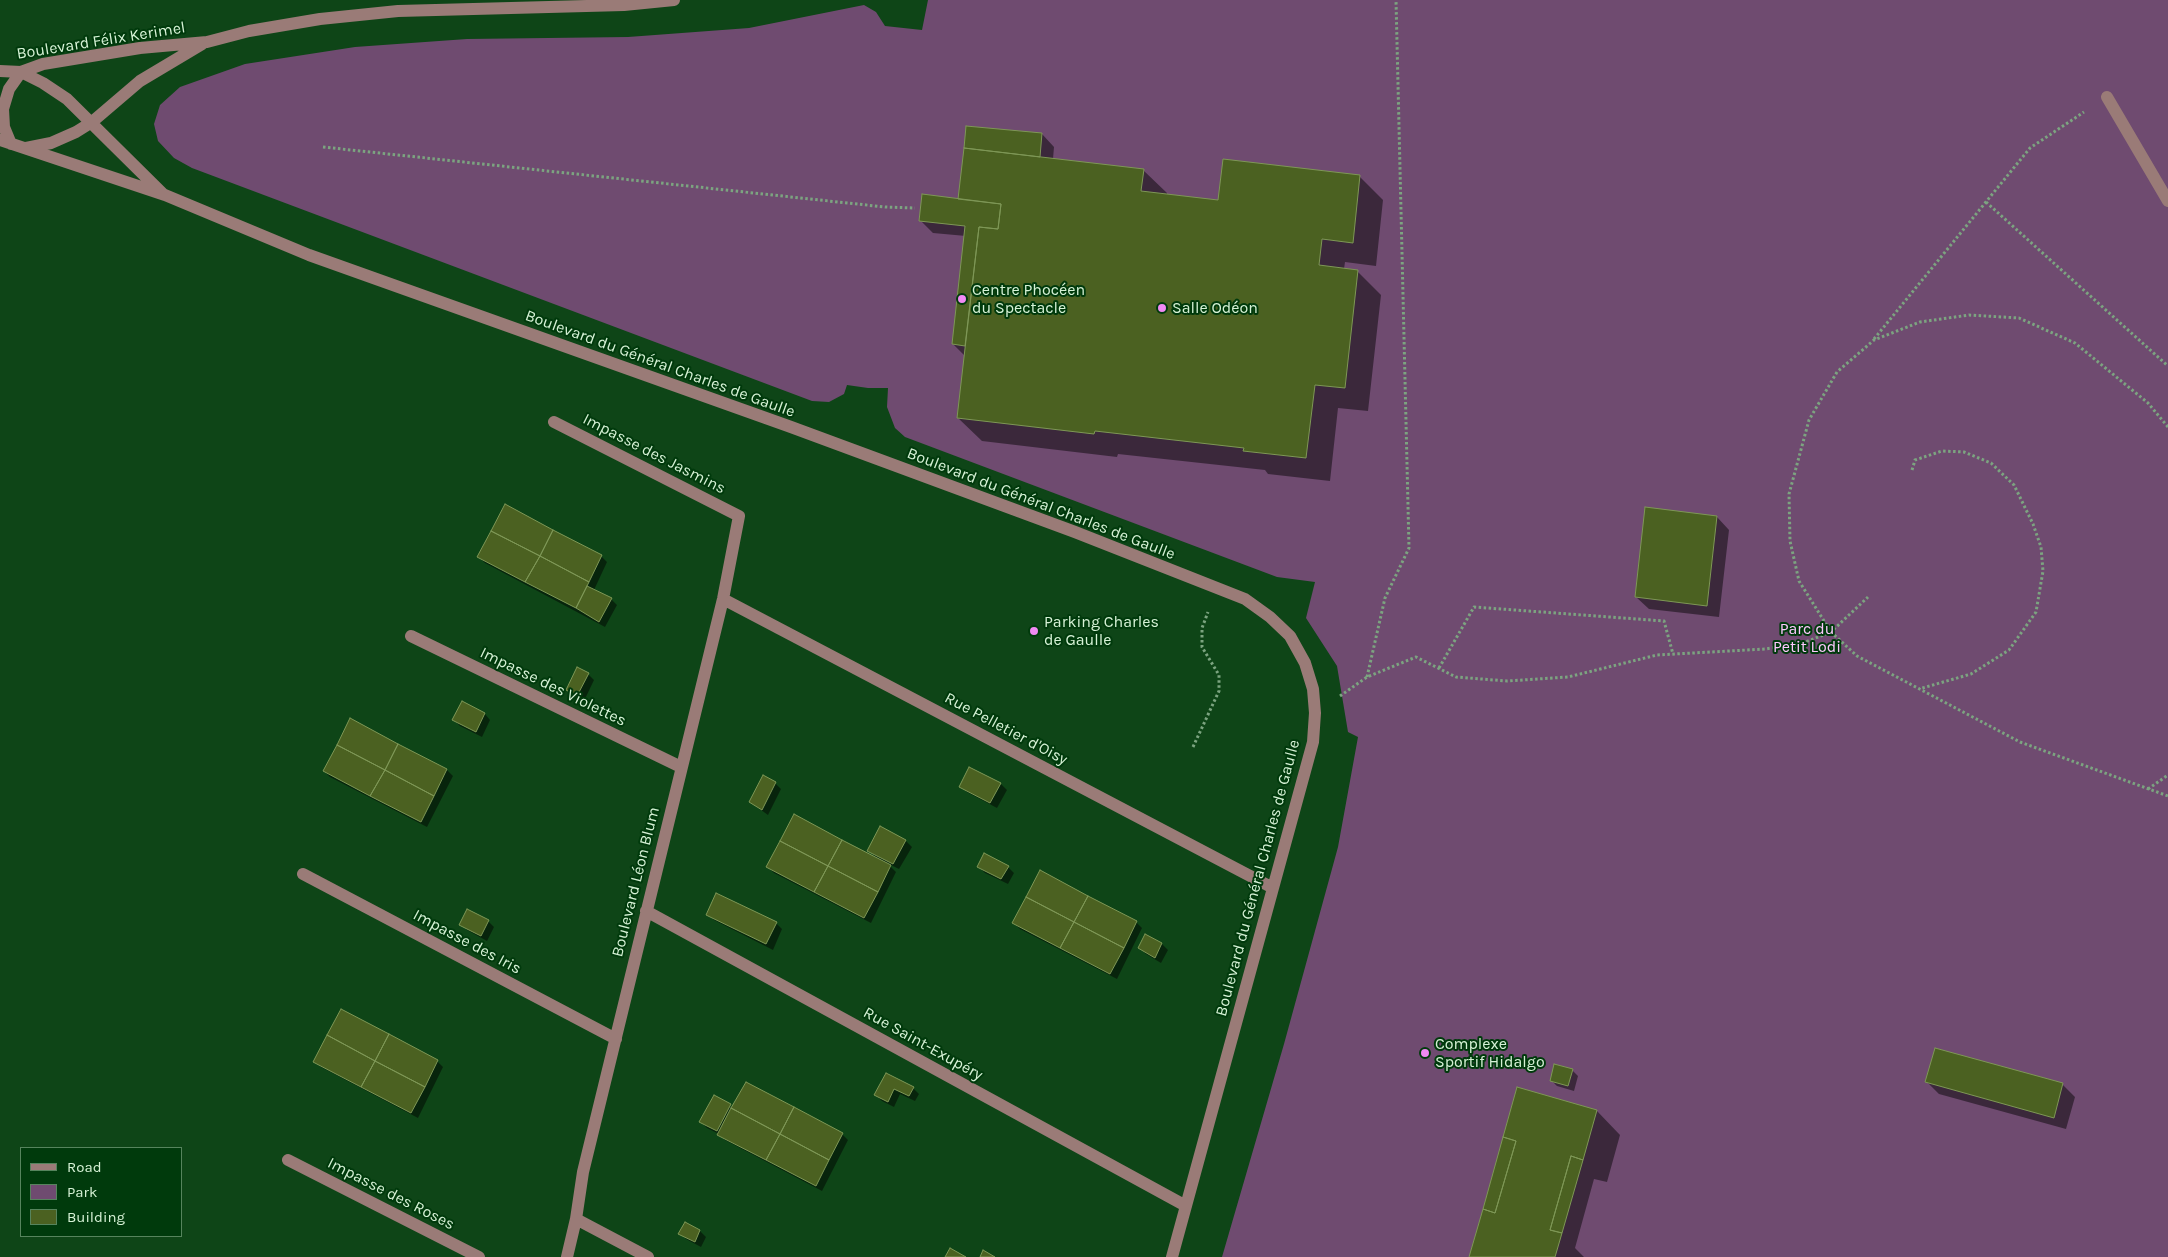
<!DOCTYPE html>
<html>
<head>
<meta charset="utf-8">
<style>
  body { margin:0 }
  #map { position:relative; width:2168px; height:1257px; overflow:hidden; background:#0e4517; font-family:Karla,sans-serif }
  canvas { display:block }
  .legend { position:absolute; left:20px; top:1147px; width:162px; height:90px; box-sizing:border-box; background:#003a0c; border:1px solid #56845d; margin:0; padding:6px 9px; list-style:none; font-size:15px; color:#d6f2d6 }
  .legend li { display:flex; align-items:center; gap:10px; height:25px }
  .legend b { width:25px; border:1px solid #56845d }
</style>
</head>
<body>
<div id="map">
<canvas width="2168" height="1257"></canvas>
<ul class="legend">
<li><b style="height:6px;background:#9a7b77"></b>Road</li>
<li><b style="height:14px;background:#6f4b70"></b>Park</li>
<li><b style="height:14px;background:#4b6121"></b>Building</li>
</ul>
</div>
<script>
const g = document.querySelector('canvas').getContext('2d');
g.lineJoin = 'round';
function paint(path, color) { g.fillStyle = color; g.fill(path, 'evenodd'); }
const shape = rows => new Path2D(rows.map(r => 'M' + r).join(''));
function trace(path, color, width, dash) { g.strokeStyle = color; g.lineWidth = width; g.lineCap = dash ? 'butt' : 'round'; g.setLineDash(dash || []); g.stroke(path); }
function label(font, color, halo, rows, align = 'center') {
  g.font = font + ' Karla,sans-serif'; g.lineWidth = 4; g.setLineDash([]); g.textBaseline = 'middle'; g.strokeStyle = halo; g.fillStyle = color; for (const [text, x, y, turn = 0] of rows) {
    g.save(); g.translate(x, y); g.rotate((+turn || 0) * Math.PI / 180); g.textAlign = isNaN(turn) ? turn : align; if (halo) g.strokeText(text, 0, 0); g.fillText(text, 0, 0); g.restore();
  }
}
paint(shape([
  [928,0,2168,0,2168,1257,1222,1257,1284,1044,1338,847,1358,737,1348,732,1337,666,1306,618,1315,582,1277,577,905,437,895,428,887,407,888,388,868,388,847,385,844,394,829,402,812,401,192,168,174,158,158,141,154,124,160,105,180,87,245,64,355,47,467,39,628,37,749,28,864,5,876,12,885,26,922,30]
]), '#6f4b70');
paint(shape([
  [1042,134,1054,147,1053,159,1143,170,1167,193,1167,195,1219,202,1359,176,1383,200,1376,266,1345,262,1344,269,1357,271,1381,295,1368,411,1338,408,1330,481,1268,474,1265,470,1118,454,1117,457,982,441,958,418,965,356,953,344,966,236,933,233,920,220,959,200],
  [1717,517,1729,530,1719,617,1649,609,1636,597],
  [601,556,607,562,594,590,611,599,617,605,605,627,485,563,479,557],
  [588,674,594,680,584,701,567,690],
  [462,703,485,714,490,720,482,737,460,726,454,720],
  [351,720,447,770,453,776,427,827,330,777,324,771],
  [970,769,1001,784,1007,790,997,808,967,792,961,786],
  [775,783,781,789,768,815,750,802],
  [881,828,906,841,912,847,899,869,887,863,896,872,871,923,774,873,768,867,877,859,869,850],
  [979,867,1008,867,1014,873,1008,884,985,873],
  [708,914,776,923,782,929,773,950,714,920],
  [488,921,494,927,487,941,467,930,461,924],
  [1136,922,1142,928,1117,979,1020,929,1014,923],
  [1146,936,1162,944,1168,950,1161,963,1146,954,1140,948],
  [315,1061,437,1061,443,1067,418,1118,321,1067],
  [1572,1070,1578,1076,1574,1091,1557,1086,1551,1080],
  [887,1075,913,1088,919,1094,915,1101,900,1094,894,1107,882,1101,876,1095],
  [1926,1081,2062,1084,2075,1097,2066,1129,1939,1094],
  [1518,1089,1597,1111,1620,1135,1607,1182,1594,1179,1575,1248,1584,1257,1470,1257],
  [714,1097,733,1108,842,1134,848,1140,822,1191,725,1140,719,1134,707,1128,701,1122],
  [685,1223,700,1231,706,1237,701,1247,686,1239,680,1233]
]), '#0007');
const building = shape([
  [966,126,1042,133,1040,157,964,148,966,126],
  [964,148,1144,169,1141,191,1218,200,1223,159,1360,175,1353,243,1322,239,1319,265,1358,270,1345,388,1315,385,1306,458,1243,451,1244,448,1095,431,1094,434,957,418,979,227,998,229,1001,204,958,199,964,148],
  [922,194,1001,204,998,229,979,227,965,346,952,344,965,226,919,221,922,194],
  [505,504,553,530,540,556,491,531,505,504],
  [1645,507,1717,516,1707,606,1635,597,1645,507],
  [553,530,602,555,589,582,540,556,553,530],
  [491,531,540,556,525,582,477,557,491,531],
  [540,556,589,582,576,608,525,582,540,556],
  [587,586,612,598,599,622,576,608,587,586],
  [577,667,589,673,577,696,566,690,577,667],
  [462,701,485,713,476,732,452,720,462,701],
  [350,718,398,744,385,770,337,745,350,718],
  [398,744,447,769,434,796,385,770,398,744],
  [337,745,385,770,370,796,323,771,337,745],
  [969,767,1001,783,990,803,959,787,969,767],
  [385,770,434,796,421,822,370,796,385,770],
  [763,775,776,782,762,810,749,802,763,775],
  [794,814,842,840,828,866,780,841,794,814],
  [880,826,906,840,893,864,867,851,880,826],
  [842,840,891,865,878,892,828,866,842,840],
  [780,841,828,866,814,892,766,867,780,841],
  [984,853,1009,866,1001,879,977,867,984,853],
  [828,866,878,892,864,918,814,892,828,866],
  [1040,870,1088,896,1074,922,1026,897,1040,870],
  [716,893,777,922,766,944,706,915,716,893],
  [1088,896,1137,921,1124,948,1074,922,1088,896],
  [1026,897,1074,922,1060,948,1012,923,1026,897],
  [467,909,489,920,481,936,459,925,467,909],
  [1074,922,1124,948,1110,974,1060,948,1074,922],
  [1145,934,1162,943,1155,958,1138,948,1145,934],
  [341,1009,389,1034,375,1061,327,1035,341,1009],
  [389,1034,438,1060,425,1087,375,1061,389,1034],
  [327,1035,375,1061,361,1087,313,1062,327,1035],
  [1935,1048,2063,1083,2054,1118,1925,1082,1935,1048],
  [375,1061,425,1087,411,1113,361,1087,375,1061],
  [1554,1064,1573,1069,1568,1086,1550,1081,1554,1064],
  [886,1073,914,1087,909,1096,894,1089,888,1102,874,1095,886,1073],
  [746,1082,794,1107,780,1134,731,1108,746,1082],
  [1517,1087,1597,1110,1583,1160,1571,1156,1550,1230,1562,1233,1555,1257,1469,1257,1483,1209,1495,1213,1516,1141,1503,1137,1517,1087],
  [714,1095,731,1104,717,1131,699,1122,714,1095],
  [794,1107,843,1133,829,1160,780,1134,794,1107],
  [731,1108,780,1134,766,1160,717,1135,731,1108],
  [780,1134,829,1160,816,1186,766,1160,780,1134],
  [1503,1137,1516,1141,1495,1213,1483,1209,1503,1137],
  [1571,1156,1583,1160,1562,1233,1550,1230,1571,1156],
  [685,1222,700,1230,695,1242,678,1234,685,1222],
  [950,1248,966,1257,945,1257,950,1248],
  [983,1250,995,1257,980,1257,983,1250]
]);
paint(building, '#4b6121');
trace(building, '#7e9756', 1);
trace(shape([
  [323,147,885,207,915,208],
  [1986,202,2168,366],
  [1874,339,2030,148,2084,112],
  [2168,427,2148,403,2075,343,2019,318,1969,315,1920,322,1874,340,1837,372,1809,420,1789,494,1790,541,1799,581,1831,632,1857,656,2020,742,2168,796],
  [1912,470,1915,460,1942,451,1964,452,1991,463,2014,485,2033,524,2041,547,2043,571,2036,612,2009,650,1971,674,1919,689],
  [1439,668,1474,607,1664,621,1673,654],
  [1367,677,1385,598,1409,548,1396,0],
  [1340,696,1367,677,1416,657,1456,677,1507,681,1568,677,1657,655,1765,649,1803,643,1831,632,1868,597],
  [1193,747,1219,691,1219,675,1202,647,1202,628,1208,612],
  [2148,789,2168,775]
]), '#7ca480', 3, [2.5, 2.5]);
trace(shape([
  [0,71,21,72,43,64,140,48,207,42,249,31,320,19,398,11,624,5,674,0],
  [2107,97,2168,201],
  [0,140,165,195,309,255,791,427,1075,532,1245,599,1270,617,1290,636,1305,663,1313,689,1315,713,1313,742,1172,1257],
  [11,144,4,127,3,109,9,89,21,72,43,83,67,99,163,194],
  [26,148,51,143,76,132,92,122,140,81,202,44],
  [554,422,739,516,723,599,583,1172,576,1219,567,1257],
  [723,599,1273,888],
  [411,636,681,767],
  [303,874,616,1039],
  [646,911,1186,1206],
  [288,1160,479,1257],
  [576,1219,648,1257]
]), '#9a7b77', 12);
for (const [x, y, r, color] of [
  [962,299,5,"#f18af4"],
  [1162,308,5,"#f18af4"],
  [1034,631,5,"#f18af4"],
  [1425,1053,5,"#f18af4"]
]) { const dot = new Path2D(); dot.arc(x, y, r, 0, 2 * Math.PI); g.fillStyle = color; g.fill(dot); trace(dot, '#003a0c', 2); }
label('16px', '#d6f2d6', '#003a0c', [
  ["Boulevard Félix Kerimel",101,41,-9],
  ["Boulevard du Général Charles de Gaulle",660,364,20],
  ["Impasse des Jasmins",654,454,27],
  ["Boulevard du Général Charles de Gaulle",1041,504,21],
  ["Impasse des Violettes",553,687,26],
  ["Rue Pelletier d'Oisy",1006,729,28],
  ["Boulevard du Général Charles de Gaulle",1258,878,-75],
  ["Boulevard Léon Blum",636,882,-76],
  ["Impasse des Iris",467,942,28],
  ["Rue Saint-Exupéry",923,1044,29],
  ["Impasse des Roses",391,1194,27]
]);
label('16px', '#d6f2d6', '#003a0c', [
  ["Centre Phocéen",972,290],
  ["du Spectacle",972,308],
  ["Salle Odéon",1172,308],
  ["Parking Charles",1044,622],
  ["de Gaulle",1044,640],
  ["Complexe",1435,1044],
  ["Sportif Hidalgo",1435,1062]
], 'left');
label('16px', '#fec8ff', '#003a0c', [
  ["Parc du",1807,629],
  ["Petit Lodi",1807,647]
]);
</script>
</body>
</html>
